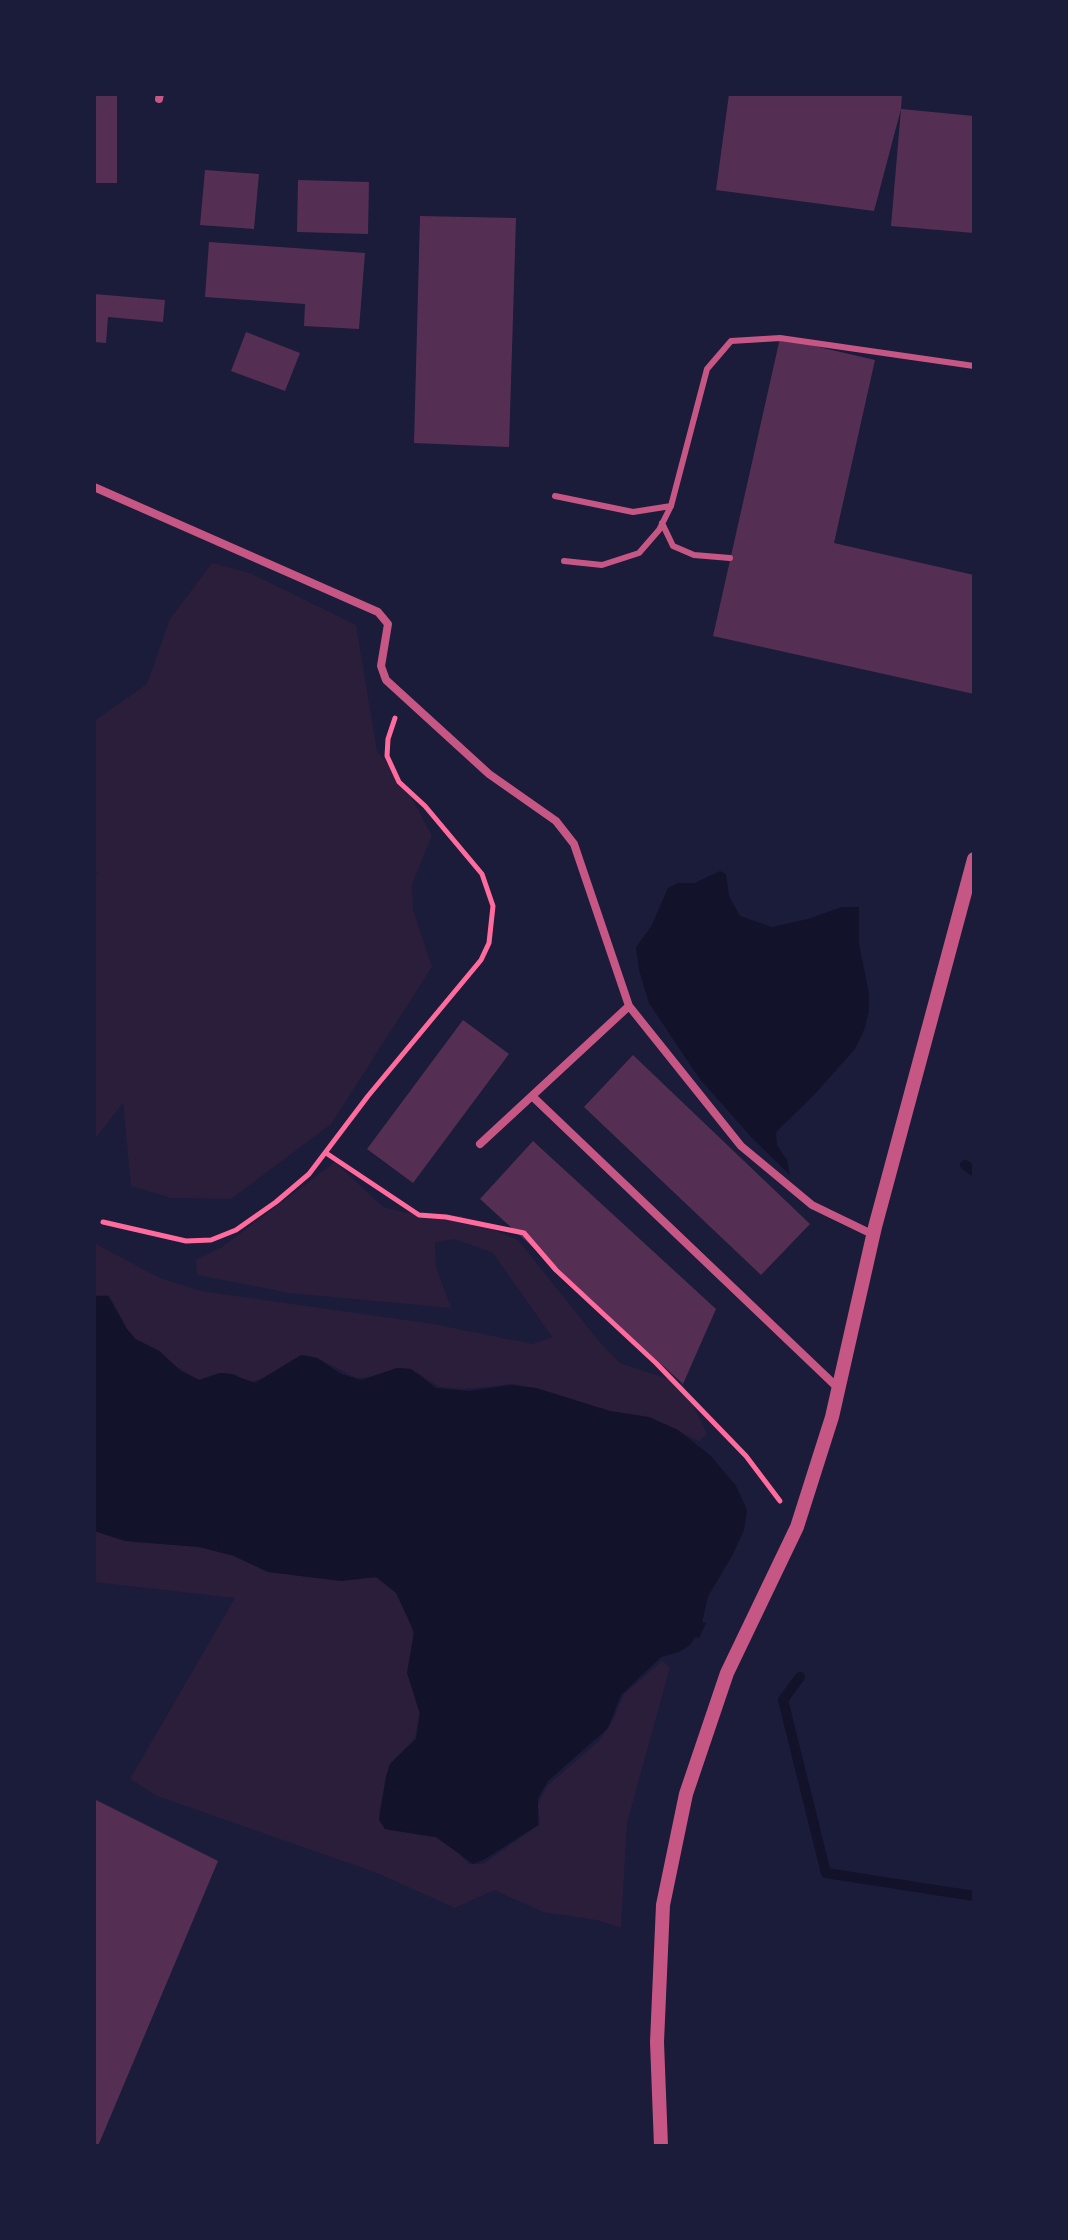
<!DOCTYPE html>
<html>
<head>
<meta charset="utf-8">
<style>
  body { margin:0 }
  #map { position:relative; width:1068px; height:2240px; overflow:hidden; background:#1b1b3a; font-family:Poppins,sans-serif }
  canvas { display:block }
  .frame { position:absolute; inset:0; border:96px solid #1b1b3a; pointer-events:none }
</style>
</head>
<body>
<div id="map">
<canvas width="1068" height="2240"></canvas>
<div class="frame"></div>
</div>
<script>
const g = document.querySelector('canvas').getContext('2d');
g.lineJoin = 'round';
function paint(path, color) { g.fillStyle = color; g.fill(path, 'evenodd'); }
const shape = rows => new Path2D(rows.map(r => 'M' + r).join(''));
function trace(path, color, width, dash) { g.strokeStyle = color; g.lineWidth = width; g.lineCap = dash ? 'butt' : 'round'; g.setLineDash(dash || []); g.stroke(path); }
paint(shape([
  [212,563,250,573,356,625,377,751,406,787,432,836,412,884,413,910,432,967,331,1124,231,1199,171,1198,131,1186,123,1103,94,1140,94,874,98,873,94,870,94,721,147,684,170,619],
  [335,1162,383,1207,407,1213,462,1216,518,1240,602,1345,620,1363,683,1384,707,1434,699,1441,652,1419,612,1412,539,1389,513,1384,462,1389,439,1387,411,1369,397,1368,374,1377,356,1378,317,1358,304,1355,266,1377,249,1383,234,1374,219,1373,199,1380,175,1366,160,1351,136,1339,127,1329,109,1295,94,1295,94,1243,160,1278,201,1291,433,1324,533,1344,552,1337,493,1253,455,1239,435,1242,436,1267,451,1308,289,1293,197,1275,196,1260,222,1247],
  [94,1529,133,1542,204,1547,228,1553,268,1572,342,1581,361,1577,378,1578,396,1592,410,1616,413,1634,413,1688,420,1709,415,1738,389,1765,379,1814,381,1823,389,1830,445,1839,469,1864,483,1864,540,1824,538,1804,547,1786,600,1740,612,1722,624,1694,662,1661,670,1667,627,1823,621,1928,597,1920,543,1912,494,1890,455,1908,377,1873,157,1796,130,1779,235,1598,94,1582]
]), '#2a1e3b');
paint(shape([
  [720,871,726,874,729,896,740,916,772,927,808,919,842,907,859,907,859,944,869,994,869,1011,864,1030,855,1049,813,1096,776,1132,777,1145,787,1160,790,1175,753,1139,699,1078,649,1003,639,970,636,947,651,927,668,888,678,883,695,883],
  [94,1296,108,1296,127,1329,135,1339,159,1351,181,1371,199,1380,220,1373,231,1374,255,1383,301,1355,317,1358,341,1374,361,1380,397,1368,411,1369,436,1388,469,1391,511,1385,536,1388,610,1411,649,1417,678,1430,711,1456,736,1486,747,1510,744,1530,732,1556,708,1596,702,1622,706,1623,699,1638,695,1637,690,1645,679,1652,661,1657,621,1695,608,1728,548,1781,538,1798,538,1825,485,1859,473,1864,436,1837,385,1829,379,1820,386,1776,391,1763,416,1739,420,1714,407,1673,414,1632,396,1593,376,1577,342,1581,268,1572,234,1556,199,1547,125,1541,94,1531]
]), '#12122b');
trace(shape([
  [965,1165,974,1171],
  [800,1677,783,1700,826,1873,974,1896]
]), '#12122b', 10);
paint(shape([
  [94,94,117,94,117,183,94,183],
  [729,94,902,94,901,109,874,211,716,190],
  [901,109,974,116,974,233,891,226],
  [205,170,259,174,254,229,200,225],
  [298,180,369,182,368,234,297,232],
  [420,216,516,218,509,447,414,443],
  [209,242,365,253,359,329,304,326,305,304,205,297],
  [94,294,165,300,163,322,108,317,106,343,94,342],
  [246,332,300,353,285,391,231,371],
  [780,338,875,360,834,543,974,575,974,694,713,636],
  [463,1020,509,1054,413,1183,367,1149],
  [633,1055,810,1224,761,1275,584,1107],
  [533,1141,716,1309,683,1384,480,1199],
  [94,1799,218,1861,98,2146,94,2146]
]), '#542f53');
trace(shape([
  [326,1153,419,1215,446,1217,524,1233,556,1270,656,1363,746,1456,780,1501],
  [103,1222,186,1241,211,1240,236,1230,276,1202,309,1174,368,1096,481,960,489,943,493,906,482,874,425,806,399,782,387,756,388,739,395,718]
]), '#ff6b9d', 5);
trace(shape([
  [555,496,633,512,671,506],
  [662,523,673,546,694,555,730,558],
  [564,561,602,565,639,553,659,530,671,506,707,369,731,341,780,338,974,366]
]), '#c65784', 6);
trace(shape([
  [159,99,160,94],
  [94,487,378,612,388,624,381,666,386,680,489,774,556,821,574,844,629,1006,741,1146,812,1205,874,1235],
  [532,1096,838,1388],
  [480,1144,629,1006]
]), '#c65784', 8);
trace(shape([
  [661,2146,657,2042,663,1905,686,1794,727,1673,797,1527,832,1417,875,1227,974,859]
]), '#c65784', 14);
</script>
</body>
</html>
